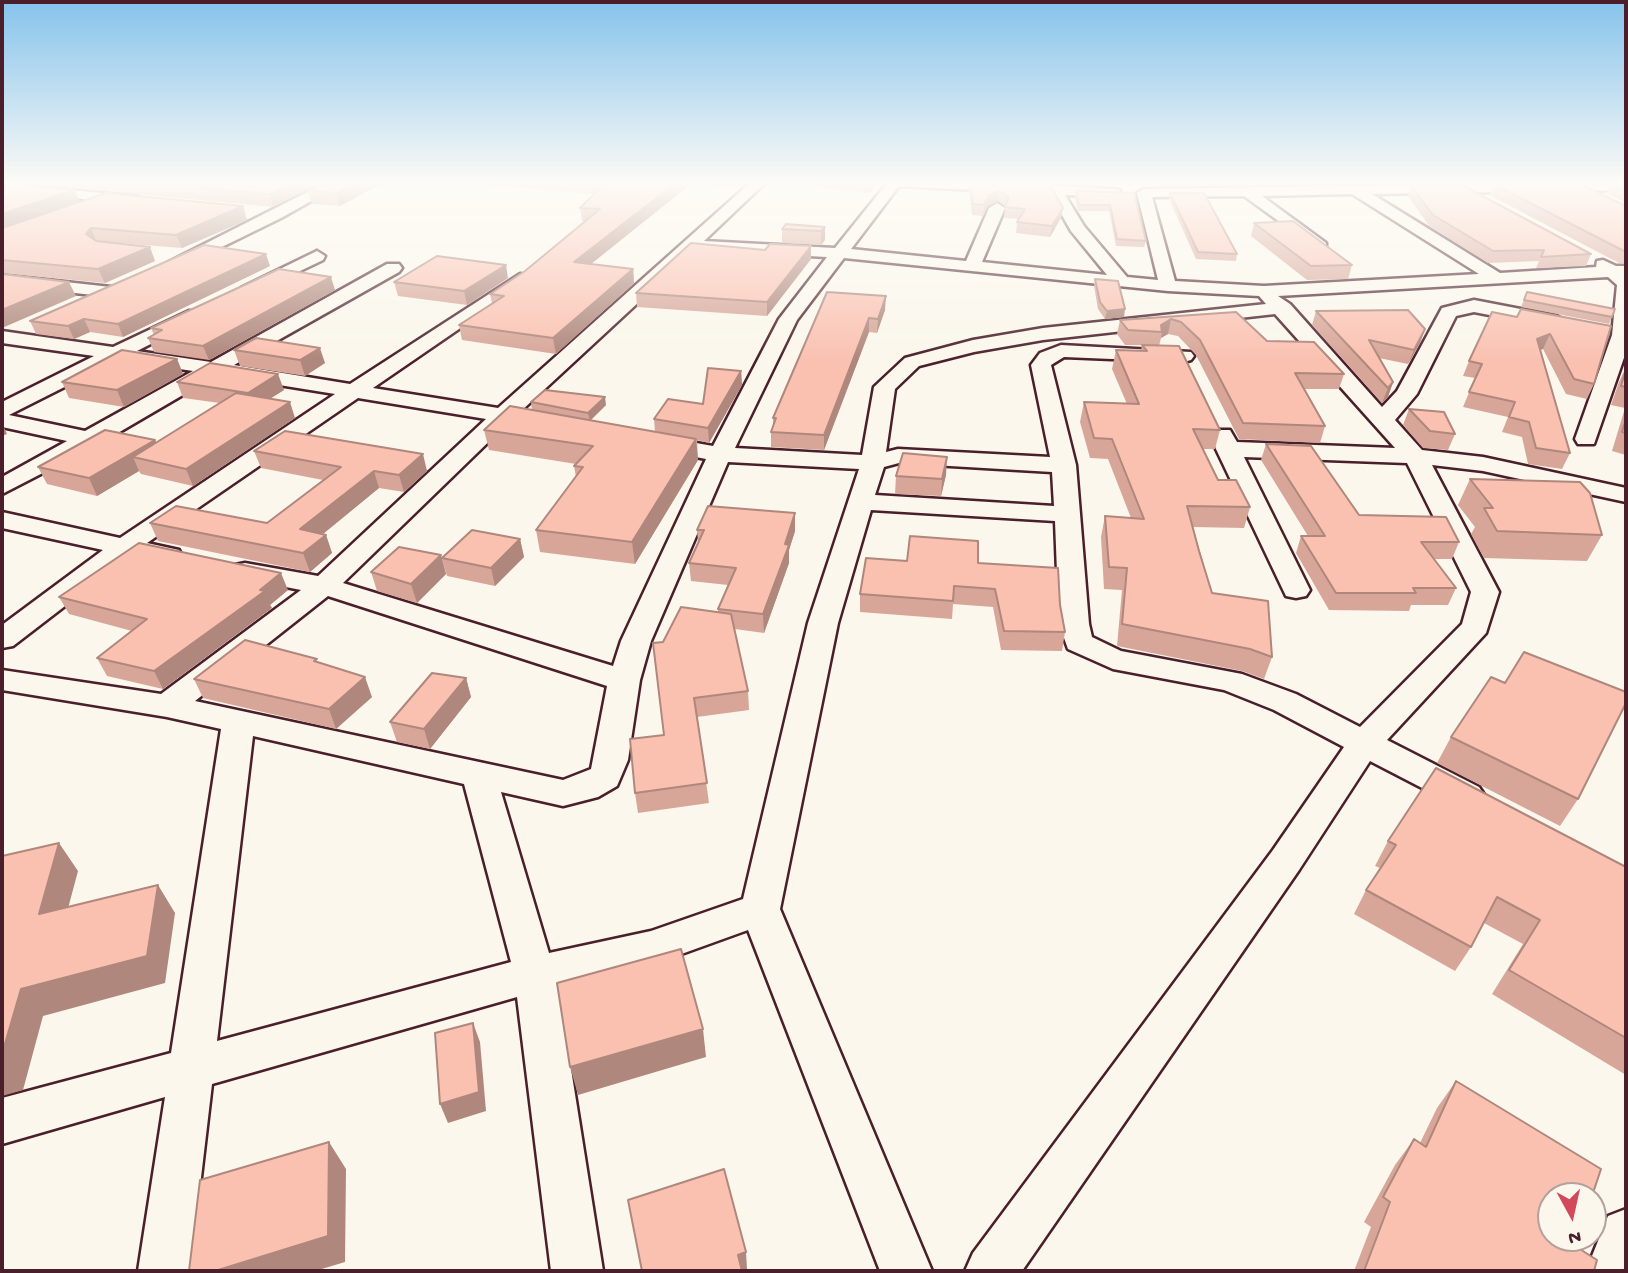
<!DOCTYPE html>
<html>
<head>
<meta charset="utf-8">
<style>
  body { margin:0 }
  #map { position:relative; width:1628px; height:1273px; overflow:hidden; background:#fbf7ec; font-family:"Gochi Hand",sans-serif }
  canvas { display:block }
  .frame { position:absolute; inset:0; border:4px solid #4a1f2b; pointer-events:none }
  .north { position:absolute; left:1537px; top:1182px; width:70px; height:70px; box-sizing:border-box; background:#fbf7ec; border:2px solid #b4a19f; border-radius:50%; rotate:172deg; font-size:19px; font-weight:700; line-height:28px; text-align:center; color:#4a1f2b }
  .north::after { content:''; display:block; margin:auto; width:24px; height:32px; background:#d1495b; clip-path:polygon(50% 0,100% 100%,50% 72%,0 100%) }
</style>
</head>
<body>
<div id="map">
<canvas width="1628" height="1273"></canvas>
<div class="frame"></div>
<div class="north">N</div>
</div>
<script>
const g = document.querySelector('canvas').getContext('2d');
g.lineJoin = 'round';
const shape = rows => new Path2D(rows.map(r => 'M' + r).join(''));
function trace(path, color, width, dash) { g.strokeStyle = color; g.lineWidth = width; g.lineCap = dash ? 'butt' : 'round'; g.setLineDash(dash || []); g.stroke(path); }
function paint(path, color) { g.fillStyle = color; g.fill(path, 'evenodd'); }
const minor = shape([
  [327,182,345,182,281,218,181,267,175,268,167,263,327,182],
  [751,182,766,182,704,241,835,248,888,182,981,182,1115,189,1120,190,1120,196,1065,195,1084,226,1127,277,1158,280,1137,193,1144,189,1626,182,1626,190,1372,194,1500,273,1596,267,1597,261,1603,260,1616,266,1626,266,1626,352,1594,444,1578,444,1575,439,1612,335,1617,285,1608,277,1278,296,1290,304,1382,407,1397,391,1442,308,1474,300,1557,316,1566,322,1557,328,1474,312,1456,316,1417,394,1395,420,1422,450,1483,457,1626,488,1626,502,1483,471,1432,465,1499,592,1486,633,1387,740,1479,787,1485,796,1479,805,1467,809,1455,805,1370,761,1299,870,1022,1271,965,1271,973,1253,1273,850,1344,747,1274,710,1224,690,1113,669,1068,649,1059,624,1055,521,871,510,838,623,780,909,932,1271,880,1271,748,930,651,965,558,987,603,1271,551,1271,517,997,212,1084,190,1271,138,1271,165,1097,2,1144,2,1098,171,1053,221,729,167,717,2,690,2,670,161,694,301,590,235,577,231,571,235,565,245,563,318,576,486,419,358,398,147,543,179,550,182,556,179,562,169,564,130,556,13,646,2,648,2,625,103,550,2,528,2,512,120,538,335,394,217,375,99,444,2,494,2,477,67,441,2,427,2,402,94,356,2,343,2,331,113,347,189,311,196,313,198,317,196,321,137,351,211,362,387,264,399,264,402,268,399,272,234,365,350,384,520,274,526,275,529,279,526,283,373,388,498,408,751,182],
  [899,186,1050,194,1071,231,1107,275,982,262,1005,208,997,203,989,208,966,261,851,249,899,186],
  [1352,194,1479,274,1264,286,1175,281,1152,197,1244,196,1320,251,1326,249,1326,243,1262,196,1352,194],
  [695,250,827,257,779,319,713,446,657,436,649,438,645,443,649,448,706,459,621,641,613,666,343,583,508,423,542,429,550,427,553,422,550,417,520,412,695,250],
  [844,258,1168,291,1259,296,1266,304,1043,328,973,340,905,358,874,387,862,455,735,448,797,320,844,258],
  [1275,314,1395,448,1237,442,1230,430,1214,430,1211,435,1216,449,1286,596,1296,598,1306,596,1310,590,1244,457,1407,463,1471,592,1462,624,1360,727,1296,694,1242,674,1121,651,1092,637,1089,624,1076,465,1051,365,1064,357,1184,362,1191,360,1194,356,1191,352,1061,345,1040,353,1031,365,1050,457,898,449,886,452,895,389,919,366,974,352,1043,340,1275,314],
  [118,360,193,371,85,431,9,415,118,360],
  [728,462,859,469,808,623,743,899,651,931,549,953,501,792,563,806,598,797,617,786,628,760,640,680,651,641,728,462],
  [899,463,1052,472,1054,506,875,495,884,467,899,463],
  [328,596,607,686,591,769,563,780,195,701,328,596],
  [253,736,464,784,511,962,217,1041,253,736],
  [2,184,137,196,144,200,137,204,2,192,2,184],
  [317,251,325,256,323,260,256,292,250,293,241,288,317,251],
  [2,275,111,287,120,292,111,297,2,285,2,275],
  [1626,1209,1626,1271,1586,1271,1608,1216,1626,1209]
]);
trace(minor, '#4a1f2b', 5);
paint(minor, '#fbf7ec');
paint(shape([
  [9,182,321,182,273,207],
  [384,182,340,206,312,204,308,191],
  [450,182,748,182,741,187,692,183,591,264,633,269,634,283,556,354,462,340,459,325,492,303,490,294,525,271,585,221,582,221,580,208,594,194],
  [822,182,875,182,871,193,822,188],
  [970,182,1050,185,1061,218,1050,237,1016,233,1017,222,1019,219,1004,218,1005,206,998,201,988,206,983,216,972,215,969,192],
  [1043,182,1129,182,1129,185],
  [1161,182,1196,182,1195,186,1163,186],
  [1398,182,1444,182,1398,183],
  [1626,182,1626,203,1606,193,1611,183],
  [2,183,74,190,80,202,243,206,247,220,182,248,118,243,155,261,105,283,2,273],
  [1493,184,1626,206,1626,264,1619,263,1489,195],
  [1411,186,1591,254,1586,266,1536,268,1539,261,1488,263,1429,226,1408,196],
  [1076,191,1134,193,1146,241,1144,247,1116,246,1109,211,1078,211,1075,197],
  [1170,193,1237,254,1236,261,1196,259,1169,199],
  [1254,223,1352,265,1348,279,1307,280,1251,236],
  [825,227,825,240,821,245,782,243,782,229],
  [811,246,811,259,767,316,637,307,636,293,765,250],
  [270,266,123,337,90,332,74,339,36,334,30,321],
  [508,278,467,305,398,296,394,282],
  [1095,279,1124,317,1105,319,1098,309,1094,286],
  [335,290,209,360,154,352,148,338,154,335,151,328],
  [827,292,885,310,877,333,869,332,824,450,771,447,771,432,773,426,773,418],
  [1527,292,1612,317,1609,324,1521,307],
  [1316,311,1425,329,1420,343,1408,364,1379,358,1393,382,1388,397,1382,403,1312,325],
  [1236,312,1267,341,1344,374,1339,389,1304,389,1325,426,1320,443,1239,439,1196,355,1178,336,1168,334,1161,338,1159,346,1220,430,1215,449,1203,449,1218,480,1250,507,1244,528,1193,527,1212,593,1272,657,1264,679,1242,671,1117,646,1122,590,1104,589,1101,537,1105,516,1131,518,1108,459,1090,458,1080,422,1084,402,1127,404,1112,369,1116,350,1141,351,1142,345,1125,345,1117,334,1120,320],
  [1517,317,1611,326,1594,384,1587,399,1566,394,1543,349,1540,350,1570,453,1562,469,1528,464,1522,437,1502,432,1508,417,1463,407,1475,378,1463,376,1469,361],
  [234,350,325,363,305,376,240,366],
  [177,359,183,374,124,407,69,398,62,382],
  [1626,367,1626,455,1612,451,1625,408,1611,405,1619,382],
  [741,371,742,385,709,443,697,440,698,460,635,564,540,552,536,530,576,477,574,466,576,464,489,450,484,430,532,410,531,402,606,405,590,420,655,432,654,419,703,404],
  [177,382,284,390,270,398,295,418,193,486,141,474,139,471,97,496,47,484,38,467,155,440,156,443,220,403,183,398],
  [1409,409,1455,434,1448,450,1423,448,1403,425],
  [1266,444,1359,515,1459,542,1452,559,1434,559,1456,588,1448,605,1411,605,1409,611,1329,610,1296,553,1301,536,1308,536,1261,460],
  [254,451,427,471,404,492,379,488,323,534,326,535,332,553,310,572,158,541,150,523,267,523,323,480,261,468],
  [946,475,941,496,895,494,896,476],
  [1470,479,1602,535,1587,561,1484,558,1471,534,1475,527,1458,505],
  [697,530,795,531,789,550,789,563,764,633,735,629,748,691,749,710,697,717,709,803,638,813,635,793,664,735,663,642,718,612,718,609,728,585,691,581,689,563,698,543],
  [520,539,524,557,495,586,447,576,442,558],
  [441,555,446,574,417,603,377,591,371,572],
  [907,561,978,563,1060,605,1065,632,1062,651,1001,650,993,607,953,604,952,619,860,612,860,594],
  [288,590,270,605,272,608,163,689,107,676,97,658,132,631,69,614,59,597],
  [466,678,471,697,430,749,397,742,390,722],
  [194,679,372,697,336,729,203,698],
  [1505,683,1578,799,1560,826,1437,763,1451,737],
  [1388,841,1626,867,1626,1075,1492,994,1523,944,1484,923,1471,947,1455,971,1354,914,1366,890,1380,868,1375,866],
  [1456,1081,1575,1246,1594,1271,1354,1271,1371,1227,1364,1222,1395,1165,1414,1139,1420,1143,1437,1108]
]), '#d7a698');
paint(shape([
  [294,182,321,182,273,207,270,194],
  [358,182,384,182,340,206,336,193],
  [677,182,692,182,692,183,576,276,574,262],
  [741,182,748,182,741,187],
  [871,182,875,182,871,193],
  [74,190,80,202,2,229,2,214],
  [999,191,998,201,988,206,983,216,984,205,989,195],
  [243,206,247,220,182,248,176,235],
  [1063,208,1061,218,1050,237,1052,226],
  [825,227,825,240,821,245,821,231],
  [91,228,96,241,86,234],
  [811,246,811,259,767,316,767,302],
  [150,247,155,261,105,283,98,269],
  [266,254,270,266,123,337,118,324],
  [506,265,508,278,467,305,464,291],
  [633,269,634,283,556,354,553,338],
  [331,277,335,290,209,360,203,346],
  [69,282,76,296,2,328,2,310],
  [886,296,885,310,877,333,878,319],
  [1125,309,1124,317,1105,319,1107,311],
  [869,318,869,332,824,450,824,435],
  [84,319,90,332,74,339,68,326],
  [1171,319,1168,334,1161,338,1162,332,1161,325],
  [1425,329,1420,343,1408,364,1414,350],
  [1550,334,1543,349,1531,353,1537,339],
  [320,348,325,363,305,376,300,360],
  [177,359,183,374,124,407,117,390],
  [741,371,742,385,709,443,708,428],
  [278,374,284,390,254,409,248,393],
  [1393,382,1388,397,1382,403,1388,388],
  [605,397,606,405,590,421,588,413],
  [290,402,295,418,193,486,186,469],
  [2,423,7,434,2,436],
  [696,439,698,460,635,564,632,542],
  [155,440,162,457,133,457,139,471,97,496,89,478],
  [423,454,427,471,404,492,399,475],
  [947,457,946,475,941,496,942,479],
  [374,471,379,488,307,547,300,529],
  [795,513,795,531,789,550,789,563,764,633,763,614],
  [326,535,332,553,310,572,303,553],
  [520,539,524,557,495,586,491,568],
  [441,555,446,574,417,603,411,584],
  [281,573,288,590,270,605,272,608,163,689,154,671],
  [365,677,372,697,336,729,329,709],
  [466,678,471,697,430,749,424,729],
  [59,843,78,871,59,942,39,914],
  [158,885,175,913,165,983,43,1016,23,1090,2,1096,2,1054,21,989],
  [473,1023,480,1042,486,1111,448,1123,440,1104],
  [703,1029,706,1057,578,1095,570,1067],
  [329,1142,346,1169,345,1262,315,1271,215,1271],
  [746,1252,747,1269,742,1271,738,1255]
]), '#af877c');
const building = shape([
  [135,182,294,182,270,194,135,182],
  [325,182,358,182,336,193,308,191,325,182],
  [601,182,677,182,574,262,633,269,553,338,459,325,504,296,490,294,525,271,600,209,580,208,606,182,601,182],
  [970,182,1050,185,1063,208,1052,226,1017,222,1025,209,1005,207,1009,197,999,191,989,195,984,205,973,204,970,182],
  [1626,182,1626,191,1611,183,1626,182],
  [2,183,74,190,2,214,2,183],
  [1493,184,1580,184,1626,206,1626,252,1493,184],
  [1462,185,1591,254,1541,257,1544,250,1493,251,1433,215,1411,186,1462,185],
  [1076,191,1134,193,1146,241,1117,239,1110,205,1079,205,1076,191],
  [106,193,243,206,176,235,91,228,86,234,96,241,150,247,98,269,2,260,2,228,106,193],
  [1170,193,1204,193,1237,254,1198,252,1170,193],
  [1293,221,1352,265,1311,266,1254,223,1293,221],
  [786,224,825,227,821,231,782,229,786,224],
  [691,243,765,250,770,244,811,246,767,302,636,293,691,243],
  [204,245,266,254,118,324,84,319,68,326,30,321,204,245],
  [437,256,506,265,464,291,394,282,437,256],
  [279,269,331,277,203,346,148,338,162,330,151,328,279,269],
  [2,274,69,282,2,310,2,274],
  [1095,279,1118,281,1125,309,1107,311,1100,302,1095,279],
  [827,292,886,296,878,319,869,318,824,435,771,432,776,418,773,418,827,292],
  [1527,292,1615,309,1612,317,1524,300,1527,292],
  [1521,309,1611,326,1594,384,1574,379,1550,334,1537,339,1570,453,1536,448,1529,422,1509,417,1515,402,1469,392,1482,364,1469,361,1492,312,1517,317,1521,309],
  [1408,310,1425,329,1414,350,1369,340,1393,382,1388,388,1316,311,1408,310],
  [1236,312,1267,341,1314,342,1344,374,1295,373,1325,426,1243,423,1200,340,1181,322,1171,319,1161,325,1162,332,1128,330,1120,320,1236,312],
  [256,338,320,348,300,360,234,350,256,338],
  [1142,345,1179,346,1220,430,1193,429,1218,480,1236,480,1250,507,1187,506,1199,551,1212,593,1268,601,1272,657,1250,649,1122,624,1127,568,1109,567,1105,516,1144,519,1112,439,1094,438,1084,402,1139,404,1116,350,1147,351,1142,345],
  [122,350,177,359,117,390,62,382,122,350],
  [210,363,278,374,248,393,177,382,210,363],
  [708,368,741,371,708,428,654,419,668,399,703,404,708,368],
  [1626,369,1626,387,1621,386,1626,369],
  [545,390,605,397,588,413,531,402,545,390],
  [236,393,290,402,186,469,133,457,236,393],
  [510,406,696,439,632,542,536,530,583,467,574,466,593,446,484,430,510,406],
  [1409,409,1444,412,1455,434,1430,431,1409,409],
  [1626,419,1626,433,1622,432,1626,419],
  [105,430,155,440,89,478,38,467,105,430],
  [285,431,423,454,399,475,374,471,300,529,326,535,303,553,150,523,176,506,267,523,341,467,254,451,285,431],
  [1266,444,1311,446,1359,515,1446,517,1459,542,1421,542,1456,588,1413,588,1416,593,1336,593,1301,536,1325,536,1266,444],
  [903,453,947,457,942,479,896,476,903,453],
  [1470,479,1580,482,1590,493,1602,535,1497,531,1484,508,1493,508,1470,479],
  [708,506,795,513,785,544,789,545,763,614,718,609,736,568,689,563,704,530,697,530,708,506],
  [472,530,520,539,491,568,442,558,472,530],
  [910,536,978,541,978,563,1058,568,1060,605,1065,632,1004,631,995,589,954,586,953,601,860,594,866,558,907,561,910,536],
  [139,543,281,573,260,590,265,591,154,671,97,658,147,619,59,597,139,543],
  [399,547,441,555,411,584,371,572,399,547],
  [681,607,731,614,748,691,694,698,707,783,635,793,630,739,664,735,653,643,663,642,681,607],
  [245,640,317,659,314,661,365,677,329,709,194,679,245,640],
  [1524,652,1626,692,1626,703,1578,799,1451,737,1491,677,1505,683,1524,652],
  [432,673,466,678,424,729,390,722,432,673],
  [1436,768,1626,867,1626,1038,1509,970,1540,920,1497,897,1471,947,1366,890,1396,845,1388,841,1436,768],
  [59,843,39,914,158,885,147,956,21,989,2,1054,2,856,59,843],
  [681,949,703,1029,570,1067,557,983,681,949],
  [473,1023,479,1092,440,1104,435,1033,473,1023],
  [1456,1081,1601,1169,1592,1196,1551,1196,1551,1238,1578,1238,1575,1246,1597,1260,1594,1271,1364,1271,1390,1202,1383,1197,1414,1139,1426,1147,1456,1081],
  [329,1142,328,1236,215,1271,189,1271,200,1180,329,1142],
  [724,1169,746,1252,738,1255,742,1271,642,1271,628,1200,724,1169]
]);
paint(building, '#fac1b1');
trace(building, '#af877c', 2);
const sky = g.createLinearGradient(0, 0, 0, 360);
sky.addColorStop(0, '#85c3ec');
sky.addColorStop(0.51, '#fdfbf6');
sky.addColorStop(1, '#fdfbf600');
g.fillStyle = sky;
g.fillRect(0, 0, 1628, 360);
</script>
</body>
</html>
